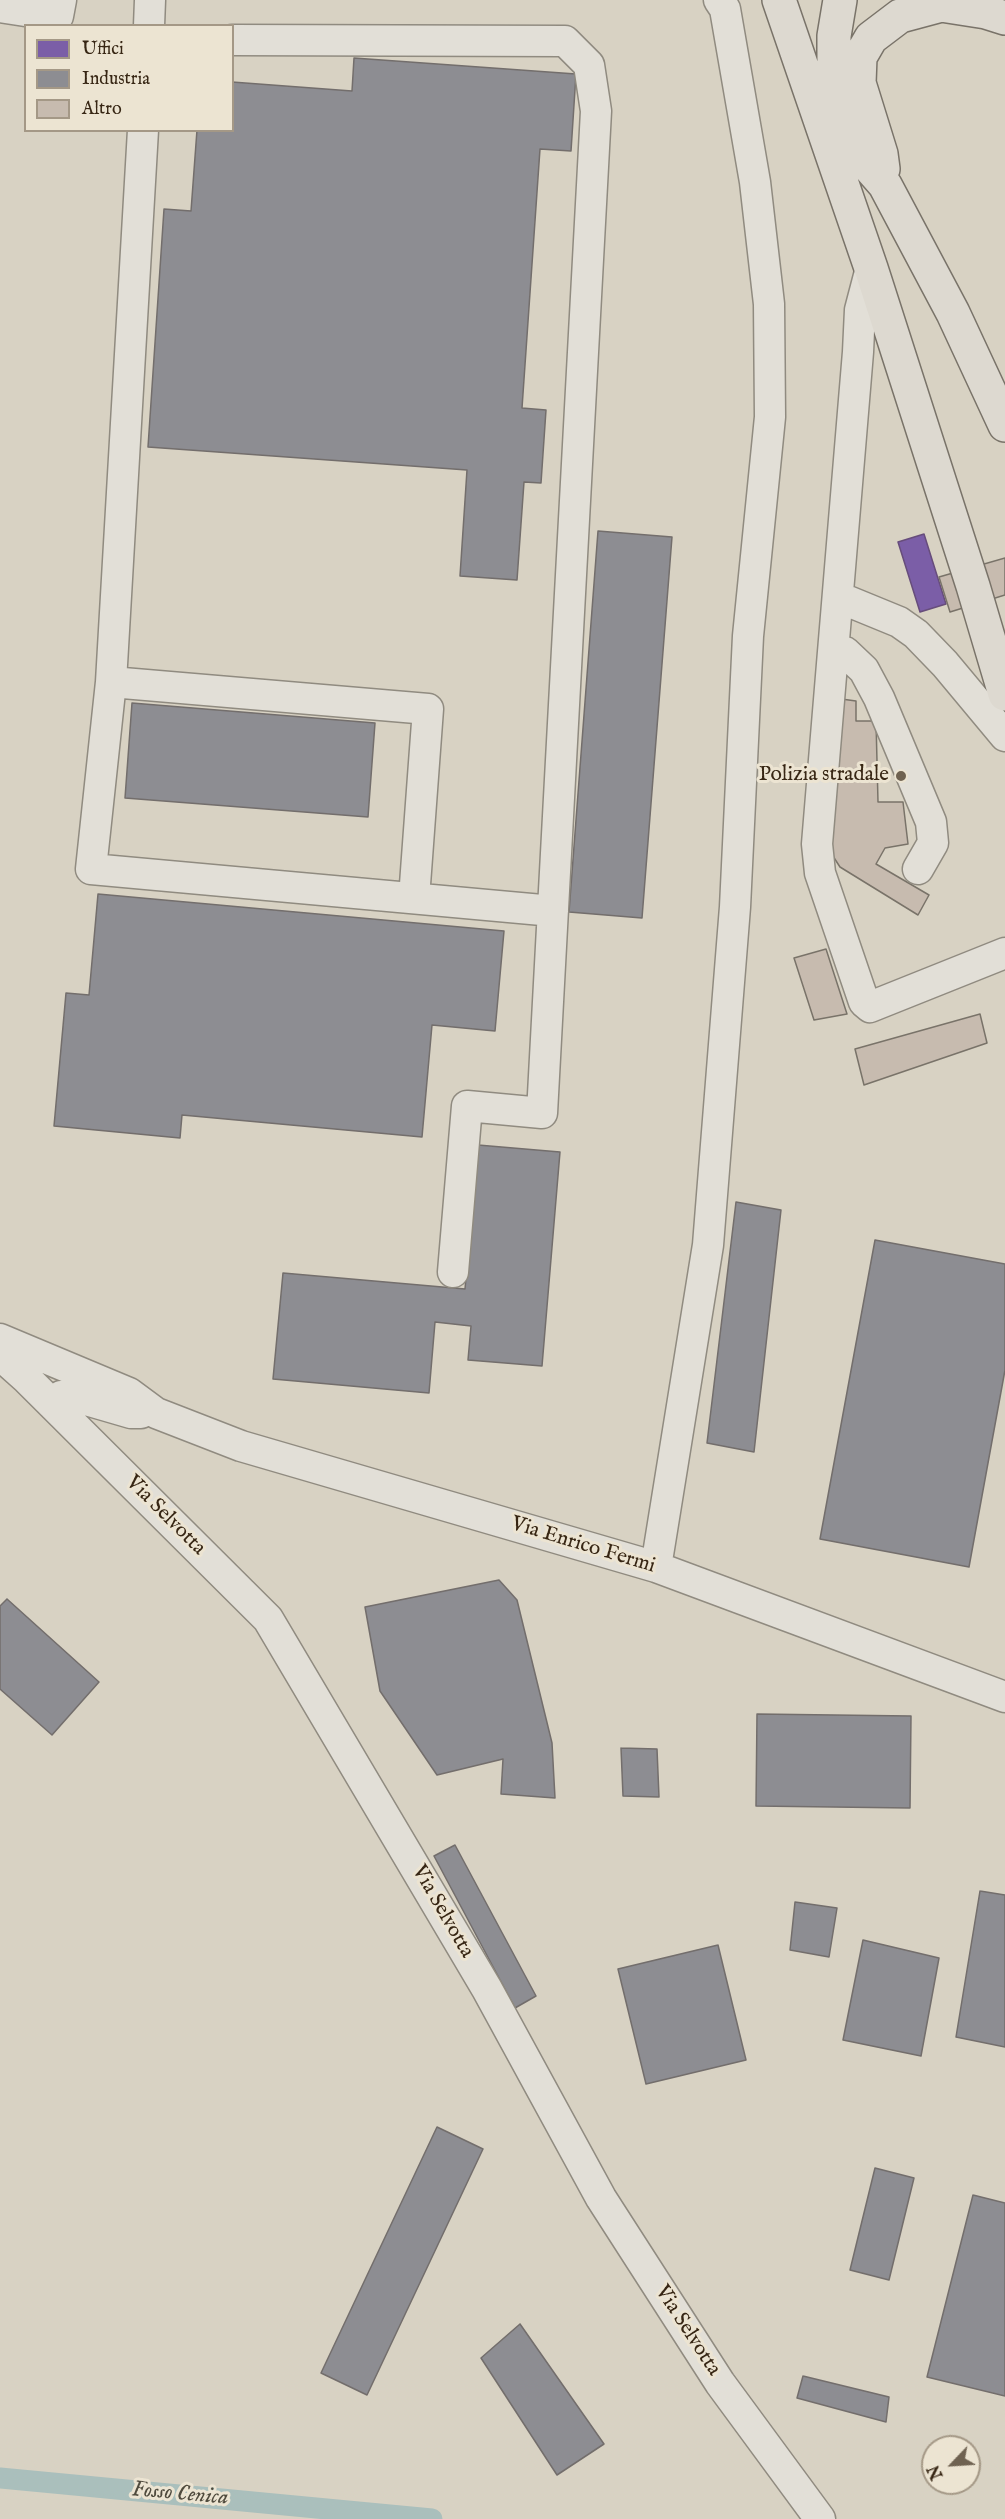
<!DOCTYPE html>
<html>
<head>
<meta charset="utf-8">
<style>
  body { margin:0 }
  #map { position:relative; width:1005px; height:2519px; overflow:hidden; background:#d8d2c3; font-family:"IM FELL English",serif }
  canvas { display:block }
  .legend { position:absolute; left:24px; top:24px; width:210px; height:108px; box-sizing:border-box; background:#ece4d2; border:2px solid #a49886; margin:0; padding:8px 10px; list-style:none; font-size:18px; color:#372614 }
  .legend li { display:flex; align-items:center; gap:12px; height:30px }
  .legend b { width:30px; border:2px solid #a49886 }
  .north { position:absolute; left:921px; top:2435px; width:60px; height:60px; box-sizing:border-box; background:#ece4d2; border:2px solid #a49886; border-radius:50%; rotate:245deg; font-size:16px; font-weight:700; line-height:24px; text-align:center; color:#372614 }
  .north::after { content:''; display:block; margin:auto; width:21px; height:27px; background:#6f6251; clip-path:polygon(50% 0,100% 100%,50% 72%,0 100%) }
</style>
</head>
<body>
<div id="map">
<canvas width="1005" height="2519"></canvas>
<ul class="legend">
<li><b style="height:16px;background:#7b5ea7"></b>Uffici</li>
<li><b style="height:16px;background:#8d8d92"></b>Industria</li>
<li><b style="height:16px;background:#c7bbaf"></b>Altro</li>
</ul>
<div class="north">N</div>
</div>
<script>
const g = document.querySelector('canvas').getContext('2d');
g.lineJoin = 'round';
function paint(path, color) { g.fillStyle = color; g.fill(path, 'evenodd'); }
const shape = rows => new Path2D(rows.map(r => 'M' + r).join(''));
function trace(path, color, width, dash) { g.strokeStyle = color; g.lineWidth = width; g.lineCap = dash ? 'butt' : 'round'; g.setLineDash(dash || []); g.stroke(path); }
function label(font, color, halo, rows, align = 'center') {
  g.font = font + ' "IM FELL English",serif'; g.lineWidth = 6; g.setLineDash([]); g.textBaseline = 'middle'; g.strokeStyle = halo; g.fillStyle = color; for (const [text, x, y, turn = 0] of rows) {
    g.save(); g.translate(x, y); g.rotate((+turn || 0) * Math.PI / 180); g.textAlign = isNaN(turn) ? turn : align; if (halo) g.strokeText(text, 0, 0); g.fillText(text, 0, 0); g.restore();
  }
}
const offices = shape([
  [924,534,946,604,920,612,898,542,924,534]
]);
paint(offices, '#7b5ea7');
trace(offices, '#674d7b', 1.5);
const industry = shape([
  [354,58,576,74,571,151,540,149,522,408,546,410,541,483,524,482,517,580,460,576,467,470,148,447,164,209,191,211,197,130,232,130,232,82,352,91,354,58],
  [598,531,672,537,642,918,569,912,598,531],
  [132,703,375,723,368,817,125,798,132,703],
  [98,894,504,931,495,1031,432,1025,422,1137,182,1115,180,1138,54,1126,66,993,89,995,98,894],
  [478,1145,560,1152,542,1366,468,1360,471,1326,435,1322,429,1393,273,1379,283,1273,465,1289,478,1145],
  [736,1202,781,1210,754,1452,707,1443,736,1202],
  [875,1240,1005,1264,1005,1370,969,1567,820,1539,875,1240],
  [499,1580,517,1600,552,1743,555,1798,501,1794,503,1759,437,1775,380,1691,365,1607,499,1580],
  [7,1599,99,1682,52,1735,0,1689,0,1606,7,1599],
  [757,1714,911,1716,910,1808,756,1806,757,1714],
  [621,1748,657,1749,659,1797,623,1796,621,1748],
  [455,1845,536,1996,515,2008,434,1856,455,1845],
  [980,1891,1005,1895,1005,2047,956,2037,980,1891],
  [795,1902,837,1908,829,1957,790,1950,795,1902],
  [863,1940,939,1958,921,2056,843,2040,863,1940],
  [718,1945,746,2060,646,2084,618,1969,718,1945],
  [437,2127,483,2149,367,2395,321,2373,437,2127],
  [875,2168,914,2178,889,2280,850,2270,875,2168],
  [973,2195,1005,2203,1005,2396,927,2377,973,2195],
  [520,2324,604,2444,557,2475,481,2358,520,2324],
  [803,2376,889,2397,886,2422,797,2398,803,2376]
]);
paint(industry, '#8d8d92');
trace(industry, '#736e6c', 1.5);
trace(shape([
  [0,2478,432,2519]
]), '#aabfbc', 21);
const building = shape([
  [1005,558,1005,595,950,612,939,577,1005,558],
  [834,698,856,701,856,721,876,721,878,802,903,802,908,844,885,848,876,864,929,895,918,915,840,867,829,850,834,698],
  [826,949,847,1014,814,1020,794,958,826,949],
  [980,1014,987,1043,864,1085,855,1049,980,1014]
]);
paint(building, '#c7bbaf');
trace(building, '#797369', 1.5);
const minor = shape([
  [0,7,58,16,61,0],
  [149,26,150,0],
  [232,40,565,41,589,65,596,111,542,1113,467,1106,453,1272],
  [871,268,860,310,858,352,817,844,820,873,864,1002,870,1007,1005,953],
  [838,597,899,622,916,634,945,664,1005,736],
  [834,650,845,652,864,670,879,698,931,822,933,843,918,869],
  [111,682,143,130],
  [414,898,428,709,111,682,91,869,553,911],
  [0,1339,129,1393,156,1413,241,1446,656,1567,1005,1697],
  [0,1355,27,1379,268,1619,487,1989,601,2198,720,2383,820,2519],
  [52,1404,61,1396,76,1397,131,1413,141,1413],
  [656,1567,708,1245,735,907,748,636,770,417,769,304,755,182,725,9,719,0]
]);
const highway = shape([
  [779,0,871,268,973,586,1005,694],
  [840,0,834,36,834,67,849,131,864,161,885,185,953,313,1005,425],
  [883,169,881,154,859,83,860,57,871,38,900,16,941,5,986,12,1005,18]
]);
trace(minor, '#908b80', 33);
trace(highway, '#797369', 36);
trace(minor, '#e2dfd7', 30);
trace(highway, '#ddd9d0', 33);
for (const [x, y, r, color] of [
  [901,776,6,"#6f6251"]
]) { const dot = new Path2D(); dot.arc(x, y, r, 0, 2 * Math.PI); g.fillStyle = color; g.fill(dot); trace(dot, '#ece4d2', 2); }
label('21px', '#372614', '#ece4d2', [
  ["Polizia stradale",889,776]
], 'right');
label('21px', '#372614', '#ece4d2', [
  ["Via Selvotta",165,1516,45],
  ["Via Enrico Fermi",583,1546,17],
  ["Via Selvotta",442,1912,60],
  ["Via Selvotta",687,2331,57]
]);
label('italic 22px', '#4f4a3d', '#ece4d2', [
  ["Fosso Cenica",180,2495,5]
]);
</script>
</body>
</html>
